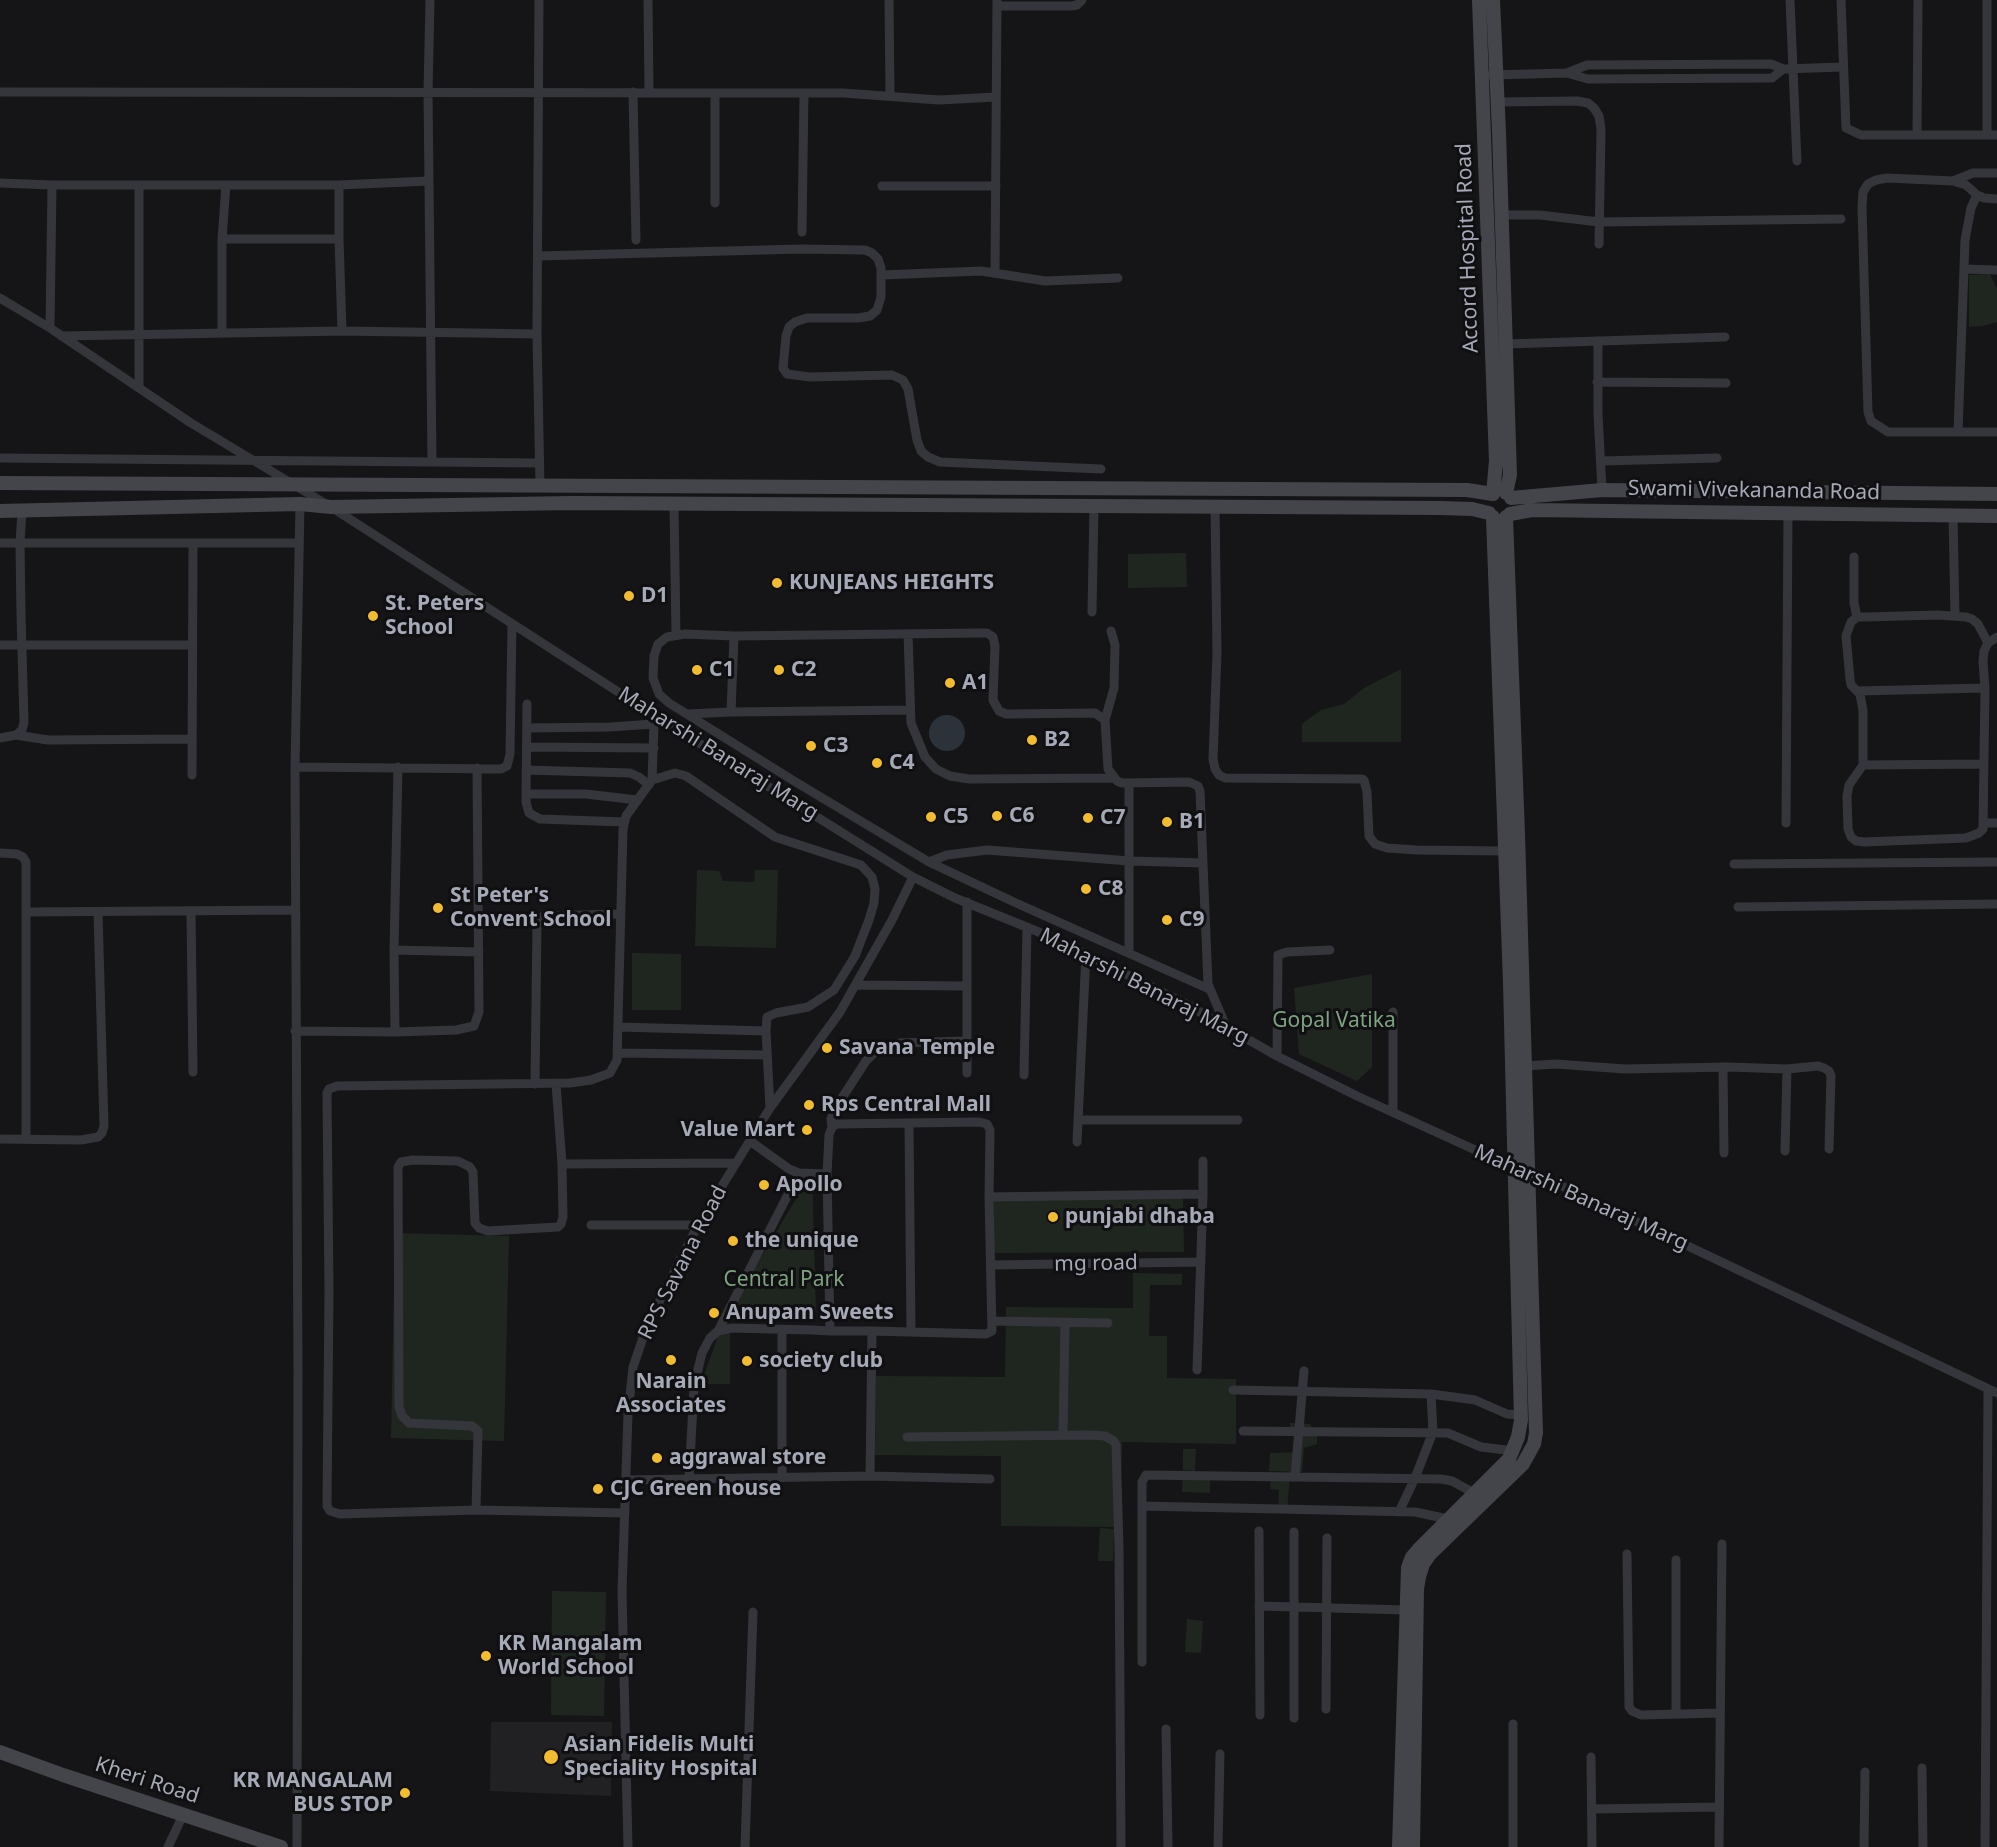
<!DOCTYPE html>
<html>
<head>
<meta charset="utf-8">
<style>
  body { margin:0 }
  canvas { display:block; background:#151416 }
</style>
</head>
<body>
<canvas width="1997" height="1847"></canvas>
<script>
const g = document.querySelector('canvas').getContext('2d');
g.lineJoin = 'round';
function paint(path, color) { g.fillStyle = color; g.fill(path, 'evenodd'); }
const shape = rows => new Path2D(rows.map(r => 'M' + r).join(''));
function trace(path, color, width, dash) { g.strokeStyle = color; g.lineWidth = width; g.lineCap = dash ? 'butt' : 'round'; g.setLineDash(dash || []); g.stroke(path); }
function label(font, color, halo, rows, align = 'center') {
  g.font = font + ' "Noto Sans",sans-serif'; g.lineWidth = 6; g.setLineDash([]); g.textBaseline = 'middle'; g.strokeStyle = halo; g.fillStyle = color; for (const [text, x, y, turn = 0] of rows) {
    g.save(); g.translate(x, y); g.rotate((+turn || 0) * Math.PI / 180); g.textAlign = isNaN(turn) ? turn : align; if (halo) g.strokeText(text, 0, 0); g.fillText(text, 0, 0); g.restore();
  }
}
paint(shape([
  [491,1722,612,1722,611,1796,490,1791]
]), '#212023');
paint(shape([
  [1990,274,1997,289,1997,322,1983,326,1969,327,1969,275],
  [1186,553,1187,587,1128,588,1128,554],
  [1401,669,1401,742,1302,742,1302,724,1321,710,1344,704,1364,688],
  [697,870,719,871,723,881,754,882,755,870,778,870,776,948,695,946],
  [632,953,681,954,681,1010,632,1010],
  [1372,974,1372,1067,1357,1081,1299,1054,1294,988],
  [812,1172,816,1312,727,1315],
  [1183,1197,1184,1252,994,1253,994,1198],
  [395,1233,509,1236,504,1441,391,1438],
  [1133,1273,1182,1274,1182,1285,1150,1285,1149,1336,1167,1336,1167,1378,1236,1379,1236,1444,1122,1442,1120,1527,1001,1526,1001,1456,875,1455,876,1376,1005,1377,1006,1307,1133,1308],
  [719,1333,730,1333,730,1384,701,1384],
  [1290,1423,1310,1424,1317,1435,1317,1444,1304,1448,1302,1472,1269,1471,1270,1453,1300,1452,1304,1431,1290,1430],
  [1183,1449,1196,1449,1195,1471,1183,1470],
  [1183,1473,1210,1473,1210,1493,1182,1492],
  [1271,1474,1290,1475,1287,1511,1278,1510,1279,1490,1270,1489],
  [1100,1528,1114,1529,1113,1561,1098,1561],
  [552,1591,606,1592,604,1716,551,1715],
  [1187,1619,1203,1621,1201,1653,1185,1652]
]), '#1f2620');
paint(shape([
  '929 733a18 18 0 1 1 36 0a18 18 0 1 1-36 0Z'
]), '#2b323a');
trace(shape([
  [430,0,428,92,432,462],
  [539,0,537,334,540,486],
  [648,0,649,92],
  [889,0,890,96],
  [1790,0,1797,161],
  [1841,0,1846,128,1861,135,1997,135],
  [997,6,1071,6,1077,5,1082,0],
  [1567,73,1588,79,1772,78,1783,69],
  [1491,75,1567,73,1587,65,1771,64,1783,69,1843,67],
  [0,92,843,93,939,100,996,97],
  [633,92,636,240],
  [715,93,715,203],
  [1498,102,1577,101,1588,103,1594,108,1599,116,1601,129,1599,244],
  [1917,135,1918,0],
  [1987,135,1987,0],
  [1953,181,1973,173,1997,173],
  [0,183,52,185,339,185,339,239,222,239,222,332],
  [139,185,139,388],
  [339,185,429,181],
  [882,186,996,186],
  [1997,199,1984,198,1977,195,1966,185,1953,181,1887,178,1876,180,1868,184,1863,192,1862,207,1868,412,1871,421,1888,432,1997,432],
  [1502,215,1540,215,1599,222,1841,219],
  [802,232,804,93],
  [222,239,226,185],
  [339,239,342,331],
  [538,256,801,249,865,250,872,253,878,259,881,268,881,297,877,310,870,316,858,318,807,318,795,322,789,327,786,336,783,368,787,374,810,377,892,375,903,380,908,389,917,440,921,451,928,457,940,462,1101,469],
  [1964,269,1997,270],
  [995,272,997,0],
  [882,275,981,271,1045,281,1118,278],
  [0,298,50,328,191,423,331,507,654,715,913,877,955,898,1051,937,1186,1004,1277,1056,1357,1096,1484,1154,1528,1170,1997,1393],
  [50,328,52,185],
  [61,336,342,331,537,334],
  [1598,341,1598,414,1602,490],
  [1506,344,1725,337],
  [1597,382,1726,383],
  [1958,432,1965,240,1971,208,1977,195],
  [0,458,539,463],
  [1601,461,1717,458],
  [674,505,676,635],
  [1215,506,1217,653,1213,759,1215,769,1219,775,1225,778,1362,779,1364,780,1367,792,1369,836,1375,844,1387,848,1417,850,1505,851],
  [1953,515,1955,616],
  [0,543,299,543],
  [1854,557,1854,603,1857,617],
  [1092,612,1094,506],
  [908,634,911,723,925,757,936,769,950,776,969,779,1113,778],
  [1988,643,1978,624,1972,619,1966,617,1938,615,1866,617,1857,617,1851,622,1846,636,1850,679,1851,685,1860,694,1863,711,1863,765,1849,785,1847,796,1848,829,1851,837,1856,841,1864,842,1966,838,1979,833,1983,829,1985,688,1983,662,1984,651,1988,643,1997,637],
  [0,645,192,645],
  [1857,691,1985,688],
  [527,704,526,802,529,813,540,819,624,822],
  [731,712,734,636],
  [688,714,731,712,910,710],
  [1105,720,1114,688,1115,645,1111,631],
  [527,728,610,727,654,724,652,780,626,816,623,829,617,1060,610,1073,591,1080,570,1083,337,1086,329,1089,327,1093,329,1291,327,1506,330,1511,340,1514,476,1510,625,1513],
  [16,735,48,740,192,739],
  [0,738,16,735,22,730,24,722,21,614,20,543,22,511],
  [527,747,654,748],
  [1863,765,1984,764],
  [295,767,501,769,507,766,510,754,512,624],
  [526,770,630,773,639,777,649,785],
  [192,775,193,543],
  [652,780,675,773,686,776,775,837,861,865,872,877,875,889,874,903,869,920,855,956,834,990,808,1007,776,1013,767,1017,766,1031,770,1108],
  [1129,783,1129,953],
  [526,794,586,794,637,800],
  [1786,823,1788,513],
  [1984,823,1997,823],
  [0,853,17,854,23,857,26,862,26,1139],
  [929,862,947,855,987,850,1130,861,1203,863],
  [1734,864,1997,862],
  [1738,907,1997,904],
  [191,911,193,1072],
  [26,912,295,910],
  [394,950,479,952],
  [856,985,967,986],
  [1209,989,1016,903,929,862,794,781,669,703,659,694,653,678,654,656,658,644,667,637,685,634,734,636,979,633,987,633,993,637,995,646,993,700,999,711,1006,714,1095,713,1105,720,1108,769,1117,781,1122,783,1189,782,1198,786,1200,791,1208,984,1225,1024],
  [1393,1012,1393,1112],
  [618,1027,766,1031],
  [295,1031,395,1032,456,1030,474,1026,479,1012,477,768],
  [395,1032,394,950,398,767],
  [618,1053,767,1055],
  [1277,1056,1278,955,1287,952,1330,950],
  [1525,1066,1556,1064,1625,1069,1729,1067,1787,1069,1818,1066,1824,1068,1829,1071,1831,1076,1829,1149],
  [1723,1067,1724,1153],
  [967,1073,967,902],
  [1024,1075,1027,927],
  [535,1084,537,922,541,917,547,916,619,914],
  [556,1084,562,1164,735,1163],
  [1078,1120,1238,1120],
  [909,1123,911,1332],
  [832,1127,831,1119,838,1104,866,1061,879,1048,899,1043,967,1041],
  [0,1139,81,1140,98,1137,102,1133,104,1126,98,912],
  [750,1141,789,1169,799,1173,827,1174],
  [1077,1142,1086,954],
  [1785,1151,1787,1069],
  [989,1197,1203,1194],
  [591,1225,698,1225],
  [991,1265,1201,1262],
  [993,1321,1108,1323],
  [782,1330,782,1477],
  [718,1331,799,1173],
  [1197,1370,1203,1194,1203,1161],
  [1233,1390,1431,1394,1475,1400,1507,1414,1521,1415],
  [1243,1431,1448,1433,1481,1447,1514,1451],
  [1063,1435,1065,1323],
  [907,1437,1090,1435,1105,1436,1114,1441,1116,1445,1119,1547,1121,1847],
  [870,1476,872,1331],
  [1295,1476,1304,1371],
  [689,1479,694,1386,702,1353,710,1338,718,1331,732,1328,812,1330,830,1331,872,1331,986,1334,992,1331,989,1197,990,1130,987,1124,979,1122,909,1123,837,1124,832,1127,829,1135,827,1174,830,1331],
  [626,1480,870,1476,990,1479],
  [1142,1506,1415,1512,1448,1519],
  [476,1510,478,1431,472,1426,409,1423,402,1416,399,1407,398,1167,401,1162,413,1160,458,1161,470,1167,473,1172,475,1223,479,1228,488,1231,558,1227,561,1224,563,1217,562,1164],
  [1399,1512,1415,1478,1433,1432,1431,1394],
  [1259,1531,1260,1715],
  [1294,1532,1294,1718],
  [1627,1554,1629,1707,1632,1711,1641,1715,1720,1713],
  [1259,1606,1406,1610],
  [1142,1662,1142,1482,1146,1475,1441,1479,1452,1481,1474,1493],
  [1326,1709,1327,1538],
  [1676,1714,1676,1560],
  [1513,1724,1513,1847],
  [1166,1729,1168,1847],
  [1591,1757,1592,1847],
  [1922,1768,1923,1847],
  [1592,1809,1719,1807],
  [168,1847,183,1815],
  [297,1847,298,1373,295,767,300,504],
  [628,1847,622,1591,628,1414,633,1367,647,1326,698,1225,770,1108,840,1012,892,920,913,877],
  [745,1847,753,1612],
  [1218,1847,1220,1754],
  [1719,1847,1722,1544],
  [1864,1847,1865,1772],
  [1985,1847,1988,1389]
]), '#35363b', 9);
trace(shape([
  [1493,0,1499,132,1510,475,1506,493],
  [0,483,1467,490,1493,494,1496,461,1479,0],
  [1511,498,1602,490,1997,494],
  [0,511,300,504,331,507,572,503,1441,508,1472,509,1489,513],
  [1510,514,1532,510,1997,516],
  [0,1752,63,1775,281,1847],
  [1399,1847,1408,1568,1412,1557,1419,1549,1509,1459,1518,1437,1521,1420,1510,983,1493,517],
  [1413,1847,1417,1589,1419,1577,1423,1564,1430,1554,1523,1464,1534,1444,1536,1433,1518,834,1506,517]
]), '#43454b', 14);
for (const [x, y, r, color] of [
  [777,583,6,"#f2bc30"],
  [629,596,6,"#f2bc30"],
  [373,616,6,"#f2bc30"],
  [697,670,6,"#f2bc30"],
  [779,670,6,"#f2bc30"],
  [950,683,6,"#f2bc30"],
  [1032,740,6,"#f2bc30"],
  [811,746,6,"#f2bc30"],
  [877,763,6,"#f2bc30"],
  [997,816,6,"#f2bc30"],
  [931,817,6,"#f2bc30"],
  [1088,818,6,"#f2bc30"],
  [1167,822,6,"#f2bc30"],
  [1086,889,6,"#f2bc30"],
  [438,908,6,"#f2bc30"],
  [1167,920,6,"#f2bc30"],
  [827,1048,6,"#f2bc30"],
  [809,1105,6,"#f2bc30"],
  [807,1130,6,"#f2bc30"],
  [764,1185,6,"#f2bc30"],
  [1053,1217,6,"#f2bc30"],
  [733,1241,6,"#f2bc30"],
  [714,1313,6,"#f2bc30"],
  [671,1360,6,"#f2bc30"],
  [747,1361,6,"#f2bc30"],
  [657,1458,6,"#f2bc30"],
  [598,1489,6,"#f2bc30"],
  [486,1656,6,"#f2bc30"],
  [551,1757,8,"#f2bc30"],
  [405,1793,6,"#f2bc30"]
]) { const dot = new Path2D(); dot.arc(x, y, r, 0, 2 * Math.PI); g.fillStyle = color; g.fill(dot); trace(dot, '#100f11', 2); }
label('21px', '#a6aab7', '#100f11', [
  ["Accord Hospital Road",1468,248,-92],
  ["Swami Vivekananda Road",1754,491,1],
  ["Maharshi Banaraj Marg",718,754,32],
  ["Maharshi Banaraj Marg",1144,987,27],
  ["Maharshi Banaraj Marg",1581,1198,24],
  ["RPS Savana Road",683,1263,-63],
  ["mg road",1096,1264,-1],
  ["Kheri Road",147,1781,18]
]);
label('bold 21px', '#a6aab7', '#100f11', [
  ["KUNJEANS HEIGHTS",789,583],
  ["D1",641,596],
  ["St. Peters",385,604],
  ["School",385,628],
  ["C1",709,670],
  ["C2",791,670],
  ["A1",962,683],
  ["B2",1044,740],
  ["C3",823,746],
  ["C4",889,763],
  ["C6",1009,816],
  ["C5",943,817],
  ["C7",1100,818],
  ["B1",1179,822],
  ["C8",1098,889],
  ["St Peter's",450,896],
  ["Convent School",450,920],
  ["C9",1179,920],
  ["Savana Temple",839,1048],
  ["Rps Central Mall",821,1105],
  ["Value Mart",795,1130,"right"],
  ["Apollo",776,1185],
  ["punjabi dhaba",1065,1217],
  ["the unique",745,1241],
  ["Anupam Sweets",726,1313],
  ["society club",759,1361],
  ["Narain",671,1382,"center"],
  ["Associates",671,1406,"center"],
  ["aggrawal store",669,1458],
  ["CJC Green house",610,1489],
  ["KR Mangalam",498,1644],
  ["World School",498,1668],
  ["Asian Fidelis Multi",564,1745],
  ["Speciality Hospital",564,1769],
  ["KR MANGALAM",393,1781,"right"],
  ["BUS STOP",393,1805,"right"]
], 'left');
label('21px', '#7da281', '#100f11', [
  ["Gopal Vatika",1334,1021],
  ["Central Park",784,1280]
]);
</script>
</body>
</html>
